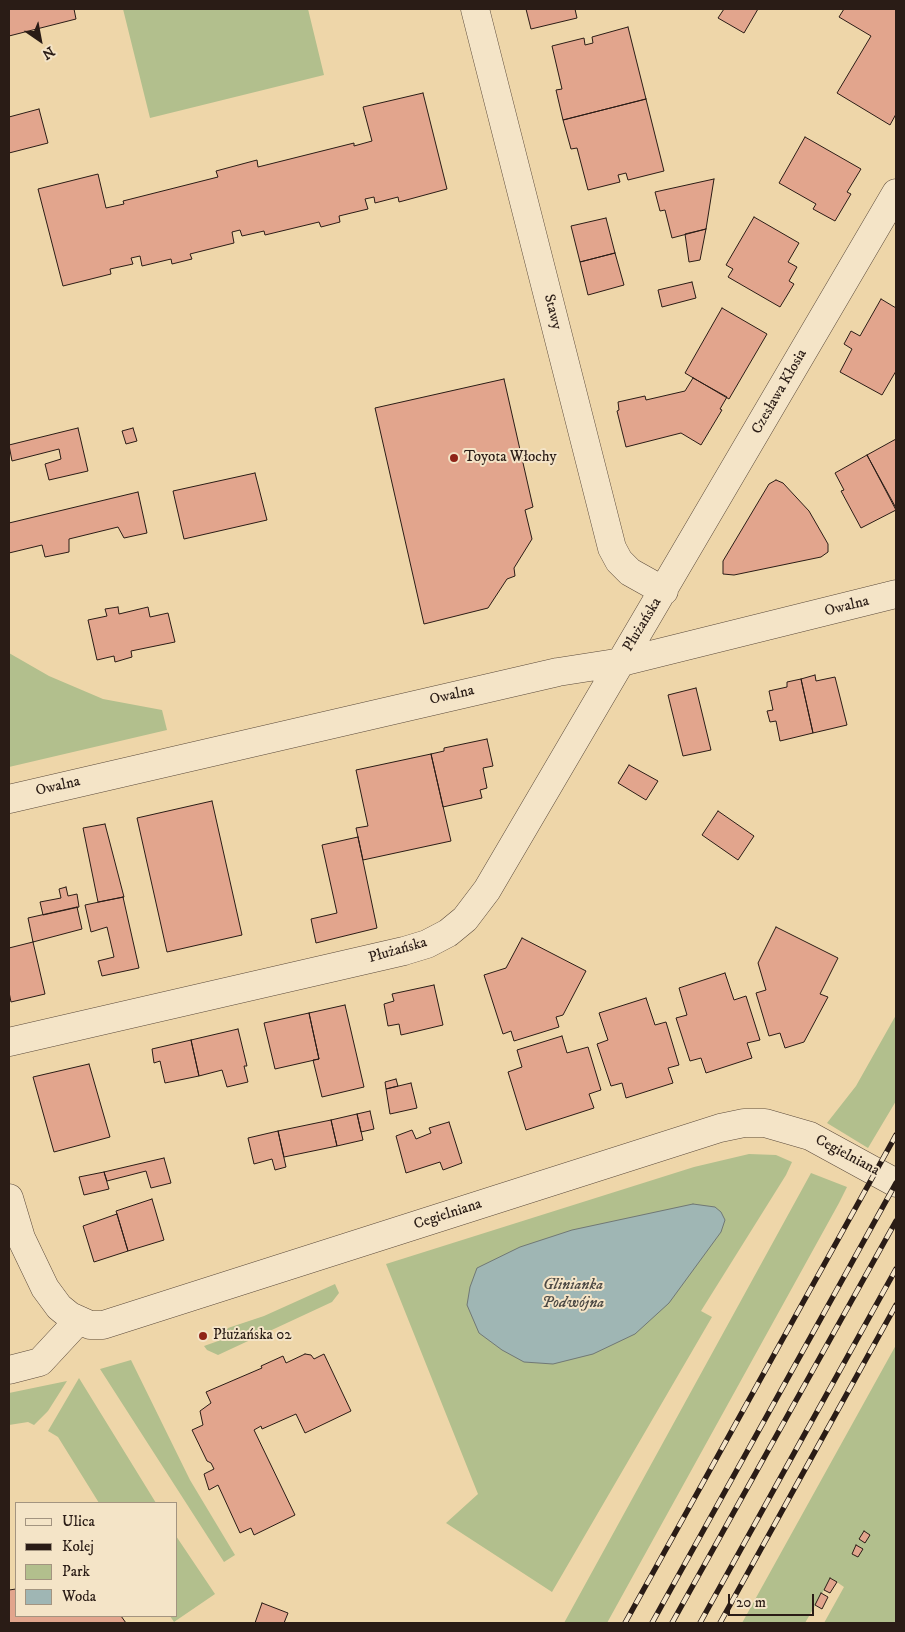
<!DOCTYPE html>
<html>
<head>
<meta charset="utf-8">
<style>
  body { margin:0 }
  #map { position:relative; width:905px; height:1632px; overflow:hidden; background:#eed6a9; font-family:"IM FELL DW Pica",serif }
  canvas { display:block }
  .frame { position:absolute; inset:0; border:10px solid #2a1c16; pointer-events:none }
  .legend { position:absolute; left:15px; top:1502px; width:162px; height:115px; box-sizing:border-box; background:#f4e4c7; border:1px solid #a39480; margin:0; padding:6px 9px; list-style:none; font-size:15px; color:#2a1c16 }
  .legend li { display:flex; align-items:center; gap:10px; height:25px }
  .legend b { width:25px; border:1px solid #a39480 }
  .north { position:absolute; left:15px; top:15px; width:50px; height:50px; -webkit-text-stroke:4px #f4e4c7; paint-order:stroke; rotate:147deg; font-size:14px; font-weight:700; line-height:20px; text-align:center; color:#2a1c16 }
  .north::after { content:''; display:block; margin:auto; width:18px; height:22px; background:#2a1c16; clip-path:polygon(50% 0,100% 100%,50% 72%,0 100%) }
  .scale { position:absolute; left:728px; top:1594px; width:86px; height:22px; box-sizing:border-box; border:2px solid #2a1c16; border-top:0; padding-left:6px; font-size:15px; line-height:18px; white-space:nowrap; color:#2a1c16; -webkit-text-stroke:4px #f4e4c7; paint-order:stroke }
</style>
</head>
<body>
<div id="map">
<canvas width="905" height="1632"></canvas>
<div class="frame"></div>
<ul class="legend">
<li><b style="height:6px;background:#f4e4c7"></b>Ulica</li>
<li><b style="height:6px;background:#2a1c16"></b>Kolej</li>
<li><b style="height:14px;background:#b2bf8d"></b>Park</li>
<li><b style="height:14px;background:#9fb6b4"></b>Woda</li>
</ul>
<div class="north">N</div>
<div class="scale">20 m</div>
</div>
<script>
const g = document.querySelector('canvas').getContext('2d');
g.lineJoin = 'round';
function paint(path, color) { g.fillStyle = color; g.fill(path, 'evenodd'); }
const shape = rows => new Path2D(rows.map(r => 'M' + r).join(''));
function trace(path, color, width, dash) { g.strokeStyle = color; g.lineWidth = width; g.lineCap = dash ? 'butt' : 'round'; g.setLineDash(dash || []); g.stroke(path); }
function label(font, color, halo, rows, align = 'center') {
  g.font = font + ' "IM FELL DW Pica",serif'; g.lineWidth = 4; g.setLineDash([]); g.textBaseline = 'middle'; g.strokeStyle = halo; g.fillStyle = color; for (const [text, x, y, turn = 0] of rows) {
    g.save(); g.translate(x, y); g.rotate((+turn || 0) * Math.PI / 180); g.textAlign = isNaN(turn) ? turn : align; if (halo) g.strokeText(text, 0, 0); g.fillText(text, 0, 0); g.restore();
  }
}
paint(shape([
  [123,9,308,9,324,75,150,118],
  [9,653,49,676,103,699,162,710,167,730,9,767],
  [896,1015,896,1101,868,1148,827,1123,856,1086],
  [749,1154,776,1155,792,1162,786,1175,701,1311,712,1317,552,1592,446,1523,478,1494,386,1264,694,1167],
  [811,1173,847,1187,839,1203,607,1623,564,1623],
  [335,1284,339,1293,332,1302,218,1355,207,1350,204,1346,221,1340,228,1328,264,1316],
  [896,1345,896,1623,824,1623,844,1587,831,1578,805,1623,742,1623],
  [131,1360,190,1480,235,1555,224,1562,100,1369],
  [79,1378,156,1503,99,1503,58,1437,48,1431],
  [67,1381,48,1411,34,1425,28,1422,9,1425,9,1393],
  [176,1536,215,1594,174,1622,170,1616,176,1616]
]), '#b2bf8d');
const water = shape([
  [693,1204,715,1207,721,1212,725,1220,721,1232,669,1303,635,1334,593,1354,553,1364,524,1362,502,1350,479,1333,467,1305,470,1287,477,1268,520,1247,572,1230,693,1204]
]);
paint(water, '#9fb6b4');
trace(water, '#707875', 1);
const building = shape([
  [9,9,74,9,76,19,9,36,9,9],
  [526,9,575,9,577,18,531,29,526,9],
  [724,9,758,9,744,33,718,18,724,9],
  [844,9,896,9,896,114,890,125,837,93,871,36,839,17,844,9],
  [628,27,646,99,563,120,556,90,562,89,552,46,584,38,585,45,593,43,592,37,628,27],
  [423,93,447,189,399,202,398,197,375,203,374,197,365,199,368,209,339,216,340,222,321,227,319,222,265,235,264,231,242,236,240,230,232,232,234,243,190,254,192,259,172,264,171,259,142,266,140,256,131,258,133,264,110,269,111,274,63,286,38,189,98,174,106,208,124,204,123,201,218,177,216,171,257,160,258,167,354,143,354,146,372,141,363,107,423,93],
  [646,99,664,171,628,180,626,173,618,175,620,182,588,190,577,148,571,149,563,120,646,99],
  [39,109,48,143,9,153,9,117,39,109],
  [805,137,861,169,847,192,851,194,835,221,813,209,816,204,779,183,805,137],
  [714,179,706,229,672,238,665,210,660,211,655,192,714,179],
  [754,217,799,243,788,262,797,267,789,281,794,284,780,307,728,277,733,269,726,265,754,217],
  [606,218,615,253,580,262,571,226,606,218],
  [706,229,700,260,689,262,685,234,706,229],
  [615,253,624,285,588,295,580,262,615,253],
  [692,282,696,298,662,307,658,290,692,282],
  [881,299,896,308,896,371,882,395,840,372,852,349,844,344,851,331,860,336,881,299],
  [722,308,767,334,729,399,685,373,722,308],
  [693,378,727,397,720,409,722,410,701,445,681,433,626,447,617,411,619,410,618,402,645,396,646,400,685,391,693,378],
  [504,379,533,507,525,510,532,539,514,568,515,576,507,579,488,608,424,624,375,408,504,379],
  [78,428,88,471,49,480,45,464,61,459,59,449,12,461,9,445,78,428],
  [133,428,137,441,126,444,122,431,133,428],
  [896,439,896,508,867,455,896,439],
  [867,455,896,510,861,528,841,491,844,490,835,473,867,455],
  [255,473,267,520,184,539,173,491,255,473],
  [776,480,783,483,809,511,828,544,828,552,821,557,734,575,723,574,723,561,769,484,776,480],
  [138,492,147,533,124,538,118,527,69,539,69,552,45,557,42,545,9,553,9,523,138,492],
  [118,607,119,614,148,607,150,617,168,613,175,642,131,651,132,657,115,662,114,656,97,660,88,620,107,616,105,609,118,607],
  [815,675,816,681,835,677,847,725,813,733,801,679,815,675],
  [801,679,813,733,780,741,776,721,770,722,767,711,773,710,769,691,787,687,787,682,801,679],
  [696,688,711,750,683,756,668,695,696,688],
  [487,739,493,766,483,768,487,788,480,790,482,798,443,807,431,754,444,751,444,748,487,739],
  [431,754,451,841,363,860,356,828,368,826,356,770,431,754],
  [629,765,658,781,646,800,618,783,629,765],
  [212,801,242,935,167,952,137,818,212,801],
  [718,811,754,836,738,860,702,835,718,811],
  [105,824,124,897,98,902,83,828,105,824],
  [358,837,377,928,316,943,311,919,337,913,322,845,358,837],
  [66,887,68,896,77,894,79,907,43,915,40,902,61,898,59,889,66,887],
  [123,897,139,968,102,976,98,961,114,957,107,927,91,932,85,905,123,897],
  [77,907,82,929,33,942,28,918,77,907],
  [776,927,838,958,820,994,828,997,804,1042,785,1048,780,1033,769,1036,756,993,766,990,758,963,776,927],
  [522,938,586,971,563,1015,556,1017,559,1027,514,1041,511,1031,503,1034,484,975,506,968,522,938],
  [33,942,45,994,11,1002,9,992,9,948,33,942],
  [725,973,734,1000,746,996,760,1040,747,1043,752,1058,706,1073,701,1058,690,1061,676,1018,687,1015,679,988,725,973],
  [434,985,443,1025,401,1035,399,1024,388,1026,384,1004,394,1001,392,994,434,985],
  [646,998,655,1025,666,1022,679,1065,668,1068,673,1083,626,1098,622,1083,611,1086,597,1044,608,1040,599,1013,646,998],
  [345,1005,364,1087,322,1097,313,1060,319,1059,309,1013,345,1005],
  [309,1013,319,1059,275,1069,264,1023,309,1013],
  [238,1029,247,1066,244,1066,248,1082,227,1087,222,1070,199,1076,191,1040,238,1029],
  [562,1036,567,1053,588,1047,601,1090,589,1094,594,1108,526,1130,508,1072,522,1067,517,1050,562,1036],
  [191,1040,199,1076,165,1083,160,1061,154,1063,152,1049,191,1040],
  [89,1064,110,1137,54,1152,33,1077,89,1064],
  [396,1079,398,1086,386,1089,385,1082,396,1079],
  [411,1083,417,1108,390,1114,386,1089,411,1083],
  [370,1111,374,1129,361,1132,357,1114,370,1111],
  [357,1114,363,1140,337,1146,331,1120,357,1114],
  [331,1120,337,1146,284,1157,278,1131,331,1120],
  [449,1122,462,1163,443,1170,440,1162,406,1173,396,1136,412,1130,416,1139,431,1133,429,1128,449,1122],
  [278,1131,286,1167,275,1170,272,1159,254,1164,248,1138,278,1131],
  [164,1158,171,1183,151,1188,146,1171,107,1181,104,1172,164,1158],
  [104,1172,109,1189,84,1195,79,1177,104,1172],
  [152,1199,164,1240,128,1251,116,1211,152,1199],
  [117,1214,128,1251,94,1262,83,1226,117,1214],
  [305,1354,311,1355,314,1359,324,1354,351,1411,305,1433,296,1414,262,1429,261,1426,254,1430,295,1515,254,1535,251,1528,240,1533,218,1485,209,1490,204,1474,214,1469,211,1463,207,1461,192,1430,203,1425,200,1411,211,1403,206,1392,262,1368,261,1366,283,1356,286,1363,305,1354],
  [864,1531,870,1535,865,1543,859,1539,864,1531],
  [856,1545,863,1549,858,1557,852,1554,856,1545],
  [830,1578,837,1582,830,1593,824,1590,830,1578],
  [16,1589,16,1616,121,1616,126,1623,9,1623,9,1590,16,1589],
  [821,1593,828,1597,822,1609,815,1605,821,1593],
  [262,1603,288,1613,284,1623,255,1623,262,1603]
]);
paint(building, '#e2a58d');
trace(building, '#2a1c16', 1);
const minor = shape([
  [475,9,612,548,619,561,630,572,664,591],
  [9,799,558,672,622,662,896,594],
  [9,1042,404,951,427,944,448,933,465,919,487,890,896,193],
  [9,1198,21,1238,45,1288,59,1307,70,1316,90,1325,103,1325,720,1128,744,1123,765,1123,810,1136,896,1183],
  [9,1370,40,1362,78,1321]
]);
trace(minor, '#5b4a3b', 29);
trace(minor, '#f4e4c7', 28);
const rail = shape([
  [625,1623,896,1135],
  [652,1623,896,1183],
  [672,1623,896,1221],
  [700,1623,896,1269],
  [720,1623,896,1305]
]);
trace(rail, '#2a1c16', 5.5);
trace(rail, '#f4e4c7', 4, [11]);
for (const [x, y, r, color] of [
  [454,458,5,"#8f2418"],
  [203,1336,5,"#8f2418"]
]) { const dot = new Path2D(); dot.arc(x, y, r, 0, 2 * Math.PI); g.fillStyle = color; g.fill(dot); trace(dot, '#f4e4c7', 2); }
label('15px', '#2a1c16', '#f4e4c7', [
  ["Stawy",552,312,76],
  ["Czesława Kłosia",780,392,-60],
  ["Owalna",847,607,-14],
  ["Płużańska",643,625,-59],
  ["Owalna",452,696,-13],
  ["Owalna",58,787,-13],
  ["Płużańska",398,951,-16],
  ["Cegielniana",847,1156,28],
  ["Cegielniana",448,1215,-18]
]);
label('15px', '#2a1c16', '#f4e4c7', [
  ["Toyota Włochy",464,458],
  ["Płużańska 02",213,1336]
], 'left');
label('italic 16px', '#4d4a45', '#f4e4c7', [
  ["Glinianka",573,1286],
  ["Podwójna",573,1304]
]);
</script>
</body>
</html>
